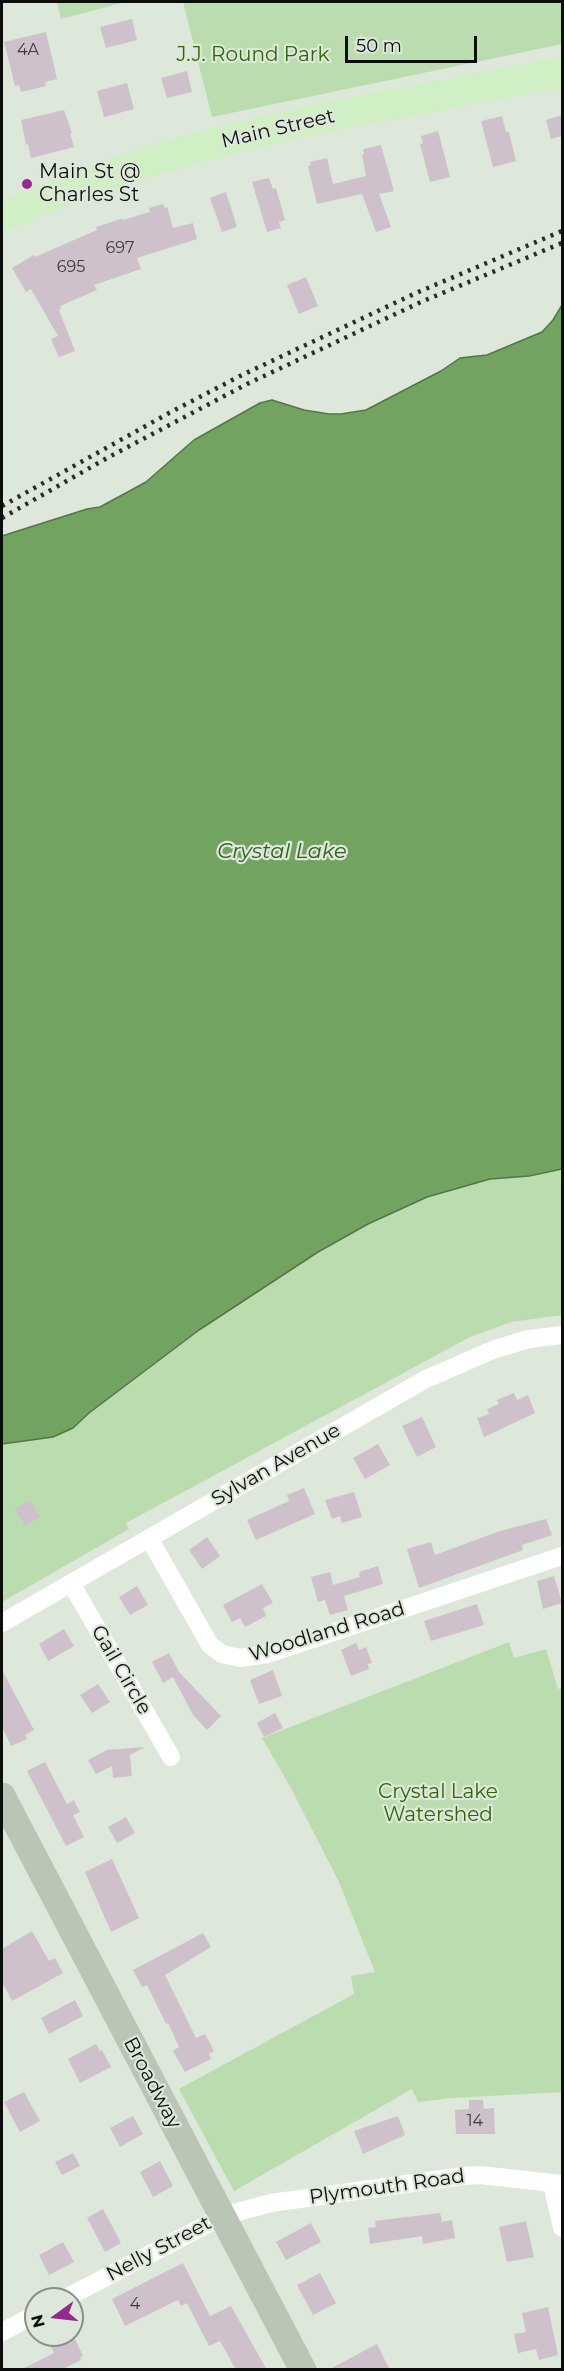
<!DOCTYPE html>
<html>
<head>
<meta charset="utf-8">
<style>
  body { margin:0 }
  #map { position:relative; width:564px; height:2371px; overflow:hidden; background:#dde7da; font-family:Montserrat,sans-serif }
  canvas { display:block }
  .frame { position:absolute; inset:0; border:3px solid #0b0e0a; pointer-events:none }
  .north { position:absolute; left:24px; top:2287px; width:60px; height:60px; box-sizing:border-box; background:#dde7da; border:2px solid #899087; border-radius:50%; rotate:255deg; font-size:16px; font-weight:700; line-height:24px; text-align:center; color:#0b0e0a }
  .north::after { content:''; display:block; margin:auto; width:21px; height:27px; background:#942a8d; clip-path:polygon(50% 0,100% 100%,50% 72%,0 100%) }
  .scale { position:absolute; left:345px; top:36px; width:132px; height:27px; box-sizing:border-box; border:3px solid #0b0e0a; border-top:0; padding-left:8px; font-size:18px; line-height:21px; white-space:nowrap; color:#0b0e0a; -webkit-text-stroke:4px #dde7da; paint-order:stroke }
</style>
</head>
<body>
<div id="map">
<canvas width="564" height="2371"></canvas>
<div class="frame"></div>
<div class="north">N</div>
<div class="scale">50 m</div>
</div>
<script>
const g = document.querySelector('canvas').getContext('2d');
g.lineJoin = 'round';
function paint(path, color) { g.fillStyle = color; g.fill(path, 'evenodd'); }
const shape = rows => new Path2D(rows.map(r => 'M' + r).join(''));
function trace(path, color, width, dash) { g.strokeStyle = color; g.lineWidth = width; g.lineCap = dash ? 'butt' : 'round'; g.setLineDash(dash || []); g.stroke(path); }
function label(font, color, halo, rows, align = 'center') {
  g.font = font + ' Montserrat,sans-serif'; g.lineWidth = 4.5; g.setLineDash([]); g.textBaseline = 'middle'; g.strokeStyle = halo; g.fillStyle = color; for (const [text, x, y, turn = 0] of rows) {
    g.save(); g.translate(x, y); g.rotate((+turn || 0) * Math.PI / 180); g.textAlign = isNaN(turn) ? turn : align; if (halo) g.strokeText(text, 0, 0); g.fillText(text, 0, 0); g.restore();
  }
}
paint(shape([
  [57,2,125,2,61,19],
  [183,2,562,2,562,44,212,117],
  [562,1169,562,1315,511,1322,470,1337,126,1523,129,1529,2,1602,2,1444,73,1428,89,1413,199,1330,318,1252,368,1224,427,1197,490,1179,529,1176],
  [509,1642,514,1658,546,1649,558,1689,562,1688,562,2092,451,2098,418,2102,412,2089,234,2191,179,2089,354,1994,351,1976,375,1972,339,1882,291,1788,262,1738]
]), '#badcae');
const water = shape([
  [562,305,562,1169,529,1176,490,1179,427,1197,368,1224,318,1252,199,1330,89,1413,73,1428,53,1437,2,1444,2,536,87,509,100,507,146,482,194,440,260,403,272,400,304,410,329,414,341,414,366,410,441,371,460,358,487,355,542,332,553,320,562,305]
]);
paint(water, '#73a360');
trace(water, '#547646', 1.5);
paint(shape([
  [132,19,137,40,106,48,100,27],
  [46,32,57,79,45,82,46,86,21,92,19,85,15,86,4,42],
  [187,71,192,92,167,98,161,78],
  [127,83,134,109,104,117,97,91],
  [64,110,72,133,70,133,74,147,31,158,28,144,26,145,21,120],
  [562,115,562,136,551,139,546,120],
  [502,116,506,132,509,132,516,161,493,167,481,121],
  [438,131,450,177,430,182,420,144,423,143,421,136],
  [381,145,394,191,379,194,391,227,376,232,362,194,317,204,308,166,311,165,310,162,327,158,333,184,366,176,362,155,364,155,363,149],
  [269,178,273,189,276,188,285,220,279,222,281,228,267,232,252,182],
  [226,192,237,227,222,232,210,198],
  [163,204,165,208,167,207,173,228,193,223,197,239,137,258,141,269,94,285,97,290,60,306,61,308,59,310,75,351,59,357,51,339,58,336,31,289,26,292,12,268,34,255,35,257,97,230,96,227,123,218,123,220,150,212,149,208],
  [306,277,318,306,299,314,287,285],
  [514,1393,517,1400,528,1395,535,1413,484,1437,477,1418,489,1414,487,1409,499,1404,497,1400],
  [422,1417,436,1447,417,1457,402,1426],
  [378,1444,390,1465,365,1479,353,1458],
  [304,1488,315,1514,256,1540,247,1520,289,1501,287,1495],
  [354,1492,362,1517,342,1523,340,1516,332,1519,325,1500],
  [30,1500,40,1517,25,1526,15,1509],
  [546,1519,552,1535,522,1545,523,1550,419,1588,407,1549,431,1542,435,1555,500,1531],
  [207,1537,220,1556,202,1569,189,1550],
  [378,1566,383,1584,344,1596,348,1610,330,1615,325,1600,318,1602,311,1577,330,1572,333,1585,360,1577,359,1572],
  [554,1576,562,1603,543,1609,537,1581],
  [262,1584,273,1603,263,1608,266,1616,245,1627,240,1618,232,1622,223,1605],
  [137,1586,148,1605,130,1615,119,1597],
  [477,1604,484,1625,431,1641,424,1621],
  [64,1629,74,1646,48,1661,39,1644],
  [356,1643,359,1650,366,1647,372,1663,368,1664,369,1669,351,1676,341,1650],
  [169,1653,179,1672,221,1716,207,1730,193,1715,173,1677,163,1683,152,1662],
  [2,1670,34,1730,25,1735,27,1739,11,1746,2,1727],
  [273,1670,282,1696,259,1704,250,1680],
  [98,1684,110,1702,92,1713,80,1695],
  [275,1713,283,1728,264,1737,257,1723],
  [145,1747,130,1755,132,1776,113,1778,112,1766,96,1774,88,1760,107,1750],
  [45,1762,67,1804,74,1800,80,1812,73,1815,84,1837,66,1846,27,1771],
  [126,1817,135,1833,117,1843,108,1827],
  [112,1859,139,1918,111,1932,85,1872],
  [32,1931,49,1961,55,1958,63,1973,12,2001,2,1982,2,1949],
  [203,1933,211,1947,165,1975,196,2038,205,2034,214,2051,209,2054,211,2059,185,2072,173,2051,179,2047,168,2023,166,2024,147,1985,142,1987,133,1970],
  [75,2000,83,2016,49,2034,41,2018],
  [96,2044,100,2051,102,2050,111,2067,80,2083,68,2059],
  [24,2092,40,2121,20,2132,4,2102],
  [469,2100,483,2100,484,2109,494,2108,495,2134,456,2134,455,2110,469,2109],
  [133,2116,143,2134,120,2147,110,2128],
  [398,2116,405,2135,363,2154,354,2131],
  [73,2153,80,2166,62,2175,55,2162],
  [160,2161,173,2186,153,2197,140,2172],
  [103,2209,121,2243,105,2252,87,2218],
  [440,2213,442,2222,452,2220,455,2238,423,2244,422,2236,370,2244,368,2228,376,2227,375,2221],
  [526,2221,534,2257,507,2262,499,2227],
  [311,2223,321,2242,286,2260,276,2242],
  [63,2242,74,2262,49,2275,39,2255],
  [183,2263,210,2316,231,2306,267,2370,236,2370,220,2341,209,2346,187,2303,181,2306,178,2300,125,2326,112,2299],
  [320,2273,336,2303,313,2315,297,2285],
  [548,2307,558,2355,539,2360,536,2349,518,2353,514,2334,526,2332,522,2313],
  [45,2335,73,2335,83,2356,80,2358,81,2360,61,2370,20,2370,54,2353],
  [377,2344,390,2370,328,2370]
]), '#cec1cc');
trace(shape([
  [149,1538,210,1645,222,1654,240,1658,268,1654,562,1556],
  [71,1583,171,1757],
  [2,1623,424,1380,495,1349,529,1339,562,1335],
  [552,2184,562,2228],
  [64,2299,223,2216,271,2203,463,2176,480,2175,562,2184],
  [2,2332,36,2314]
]), '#fff', 18);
trace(shape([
  [2,1796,303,2370]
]), '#bac6b5', 27);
trace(shape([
  [2,217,84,183,157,159,233,138,331,116,562,72]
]), '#d0efc5', 30);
trace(shape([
  [2,506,169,413,242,375,416,293,562,231],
  [2,518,107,458,247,384,421,302,562,243]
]), '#2a2e28', 4.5, [3, 6]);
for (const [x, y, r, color] of [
  [27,184,6,"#942a8d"]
]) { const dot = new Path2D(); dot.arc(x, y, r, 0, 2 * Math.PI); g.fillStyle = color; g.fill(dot); trace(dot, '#dde7da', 2); }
label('16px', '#3c3b3a', null, [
  ["4A",28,50],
  ["697",120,248],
  ["695",71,267],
  ["14",475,2121],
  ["4",135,2304]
]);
label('20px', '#2c6804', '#dde7da', [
  ["J.J. Round Park",253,55],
  ["Crystal Lake",438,1792],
  ["Watershed",438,1815]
]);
label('20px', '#0b0e0a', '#dde7da', [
  ["Main Street",278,129,-13],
  ["Sylvan Avenue",276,1465,-30],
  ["Woodland Road",327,1632,-17],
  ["Gail Circle",121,1670,60],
  ["Broadway",152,2083,62],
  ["Plymouth Road",387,2187,-8],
  ["Nelly Street",159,2249,-28]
]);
label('20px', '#0b0e0a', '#dde7da', [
  ["Main St @",39,172],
  ["Charles St",39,195]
], 'left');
label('italic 21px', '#32601c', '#dde7da', [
  ["Crystal Lake",282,852]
]);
</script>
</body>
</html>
